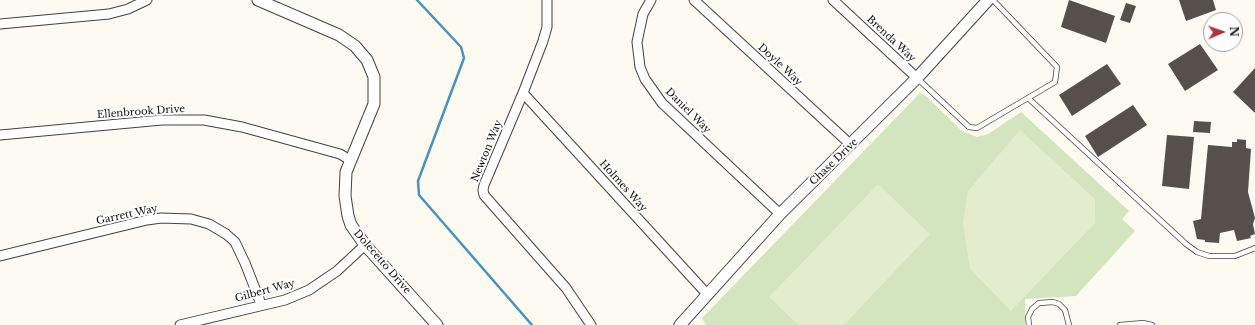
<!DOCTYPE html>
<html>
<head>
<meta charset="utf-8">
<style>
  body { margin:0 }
  #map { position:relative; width:1255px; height:325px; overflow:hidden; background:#fdfbf1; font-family:"Libre Baskerville",serif }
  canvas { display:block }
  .north { position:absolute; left:1203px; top:12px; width:40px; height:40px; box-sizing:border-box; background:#fff; border:1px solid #9f9f9f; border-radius:50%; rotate:88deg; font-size:11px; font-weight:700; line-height:16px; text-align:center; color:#0e0e0e }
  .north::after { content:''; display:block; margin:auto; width:14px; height:18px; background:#af353c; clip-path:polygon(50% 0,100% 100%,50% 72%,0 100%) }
</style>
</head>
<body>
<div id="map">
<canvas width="1255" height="325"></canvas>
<div class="north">N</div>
</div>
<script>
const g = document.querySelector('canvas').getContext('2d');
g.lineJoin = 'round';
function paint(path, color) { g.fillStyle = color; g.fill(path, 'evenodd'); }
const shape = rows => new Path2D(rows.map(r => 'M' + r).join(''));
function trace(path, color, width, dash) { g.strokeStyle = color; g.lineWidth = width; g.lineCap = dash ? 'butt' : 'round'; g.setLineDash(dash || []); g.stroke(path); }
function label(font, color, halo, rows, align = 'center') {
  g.font = font + ' "Libre Baskerville",serif'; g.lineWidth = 4; g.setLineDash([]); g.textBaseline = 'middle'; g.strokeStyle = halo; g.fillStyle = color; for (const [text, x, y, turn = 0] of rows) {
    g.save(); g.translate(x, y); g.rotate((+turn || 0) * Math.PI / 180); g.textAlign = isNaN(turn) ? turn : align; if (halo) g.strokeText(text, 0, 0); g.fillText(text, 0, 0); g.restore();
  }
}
paint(shape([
  [920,93,925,95,962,131,977,137,988,134,1021,112,1129,211,1122,219,1135,231,1076,296,1025,299,1025,325,706,325,702,318]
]), '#d2e5be');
paint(shape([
  [1020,130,1095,199,1095,223,1011,311,970,269,963,223,968,191],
  [878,184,930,234,844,325,798,325,769,297]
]), '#e3edce');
trace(shape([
  [417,0,461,47,464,58,418,181,419,195,532,325]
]), '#4a92bf', 2.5);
paint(shape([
  [1069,0,1115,16,1106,43,1061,27],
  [1179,0,1213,0,1216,10,1186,21],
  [1126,3,1136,6,1130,23,1120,20],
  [1200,44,1218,70,1185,91,1168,64],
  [1107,64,1121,84,1072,116,1059,95],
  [1255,68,1255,113,1233,92],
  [1133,105,1147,125,1098,157,1085,136],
  [1194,121,1211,122,1210,133,1193,132],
  [1167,135,1194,137,1189,189,1162,186],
  [1237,139,1246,140,1246,148,1251,149,1248,192,1255,218,1253,224,1255,234,1250,236,1251,238,1237,241,1234,230,1220,233,1219,243,1205,242,1205,240,1197,239,1193,221,1201,219,1208,145,1232,147,1232,142,1237,142]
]), '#564f4c');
const service = shape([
  [917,78,969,127,977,128,1055,82,1057,67,993,0],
  [1028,98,1186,244,1197,252,1209,256,1235,256,1255,248],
  [1029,325,1028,317,1032,309,1039,303,1053,302,1059,304,1065,310,1069,325],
  [1120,325,1143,323,1152,325]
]);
const minor = shape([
  [547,0,547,27,543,41,523,93,484,185,483,190,484,195,566,288,591,325],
  [651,0,643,14,637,42,640,67,645,79,662,103,780,214],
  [694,0,851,145],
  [833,0,917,78],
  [0,24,109,14,128,9,147,0],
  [523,93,707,294],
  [0,135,162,120,204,120,242,127,340,154,350,160],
  [0,256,147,220,161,218,191,219,209,224,226,234,235,242,245,263,261,304],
  [180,325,285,300,309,290,337,271,365,245]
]);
const tertiary = shape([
  [258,0,339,35,355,46,367,60,374,77,374,104,346,172,345,196,348,216,351,225,365,245,437,325],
  [680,325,780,214,917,78,988,0]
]);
trace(service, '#414141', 6);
trace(minor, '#414141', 11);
trace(tertiary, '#414141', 13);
trace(service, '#fff', 4.5);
trace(minor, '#fff', 9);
trace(tertiary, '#fff', 11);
label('10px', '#0e0e0e', '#fff', [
  ["Brenda Way",891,39,43],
  ["Doyle Way",780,65,43],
  ["Daniel Way",688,111,45],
  ["Ellenbrook Drive",141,112,-4],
  ["Newton Way",487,151,-68],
  ["Chase Drive",834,162,-44],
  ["Holmes Way",623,186,48],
  ["Garrett Way",127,215,-12],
  ["Dolecetto Drive",382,262,49],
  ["Gilbert Way",265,291,-15]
]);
</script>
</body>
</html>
